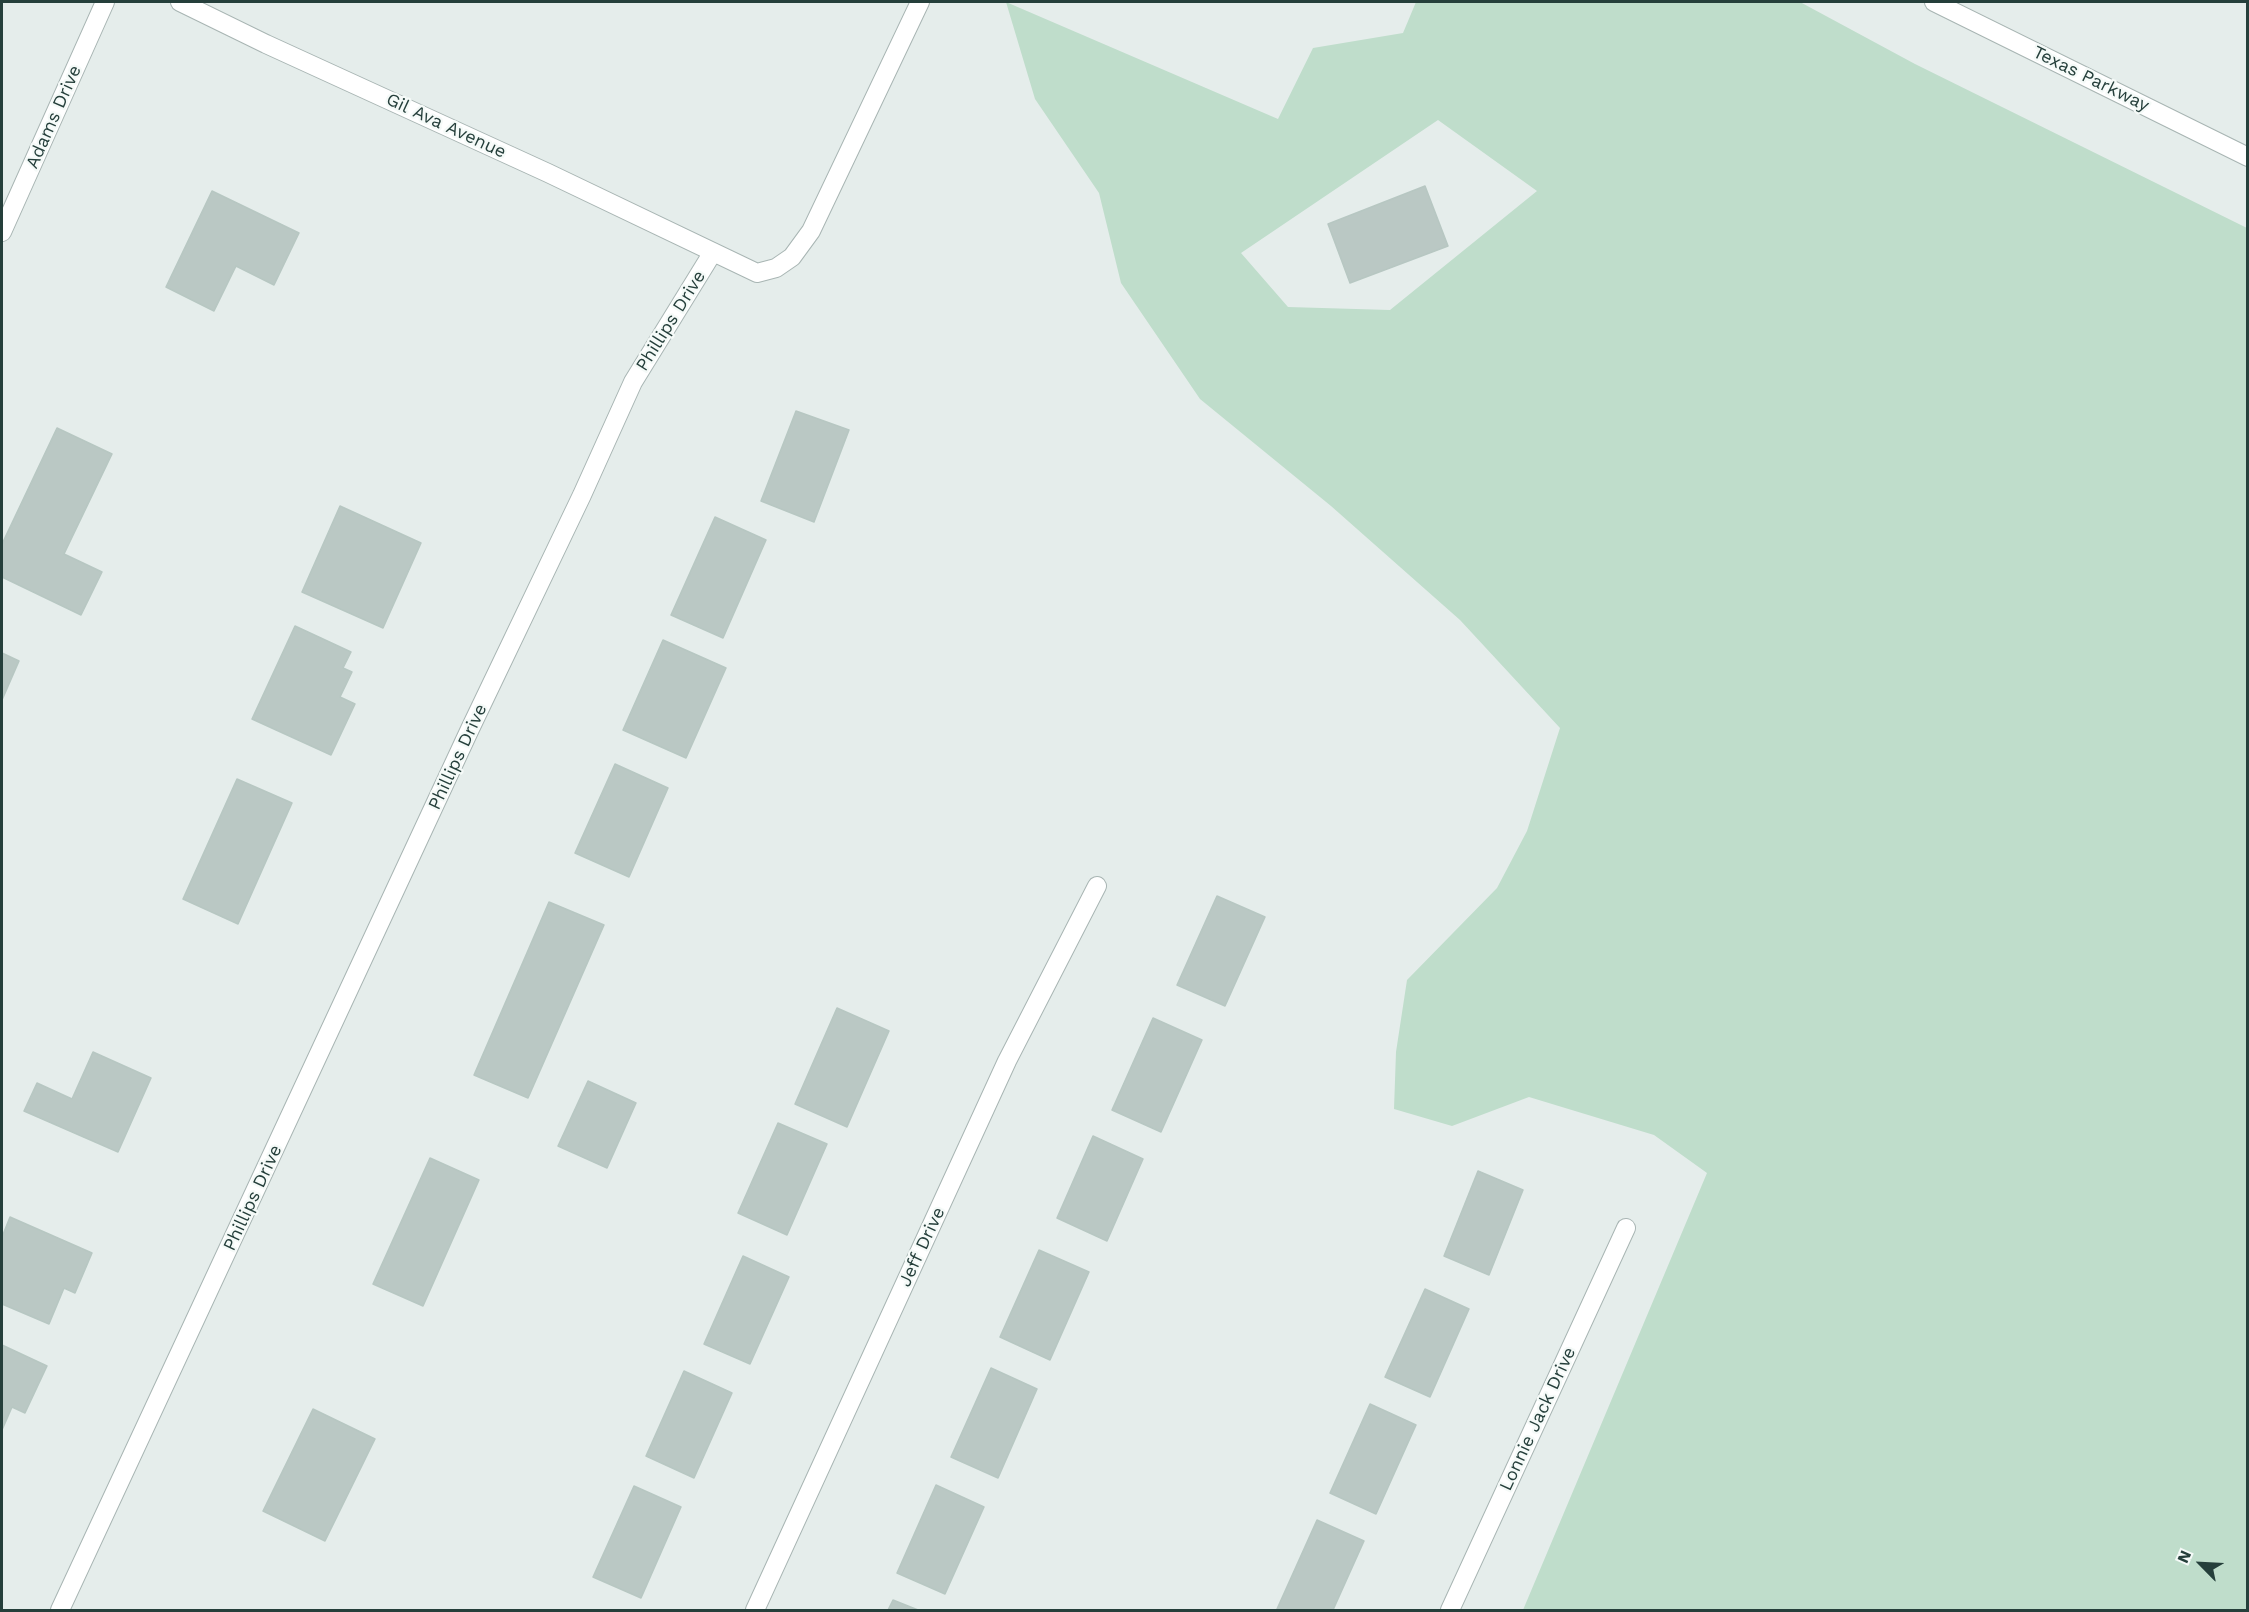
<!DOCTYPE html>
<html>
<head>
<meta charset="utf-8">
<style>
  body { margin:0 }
  #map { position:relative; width:2249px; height:1612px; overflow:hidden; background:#e5edeb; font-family:"Work Sans",sans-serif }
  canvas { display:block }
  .frame { position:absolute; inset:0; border:3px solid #253f3b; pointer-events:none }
  .north { position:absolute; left:2171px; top:1534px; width:60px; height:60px; -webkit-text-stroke:4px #f5faf8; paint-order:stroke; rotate:294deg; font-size:16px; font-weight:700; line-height:24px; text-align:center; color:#253f3b }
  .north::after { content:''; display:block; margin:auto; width:21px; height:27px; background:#253f3b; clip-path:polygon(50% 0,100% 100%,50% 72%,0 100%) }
</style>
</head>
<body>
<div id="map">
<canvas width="2249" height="1612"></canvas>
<div class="frame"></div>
<div class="north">N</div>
</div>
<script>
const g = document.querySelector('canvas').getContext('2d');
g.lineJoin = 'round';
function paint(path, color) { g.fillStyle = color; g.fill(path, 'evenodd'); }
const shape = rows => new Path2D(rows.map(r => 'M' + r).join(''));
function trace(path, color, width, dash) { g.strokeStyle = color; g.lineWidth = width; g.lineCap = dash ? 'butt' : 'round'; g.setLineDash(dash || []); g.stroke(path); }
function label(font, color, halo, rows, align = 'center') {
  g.font = font + ' "Work Sans",sans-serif'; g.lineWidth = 4.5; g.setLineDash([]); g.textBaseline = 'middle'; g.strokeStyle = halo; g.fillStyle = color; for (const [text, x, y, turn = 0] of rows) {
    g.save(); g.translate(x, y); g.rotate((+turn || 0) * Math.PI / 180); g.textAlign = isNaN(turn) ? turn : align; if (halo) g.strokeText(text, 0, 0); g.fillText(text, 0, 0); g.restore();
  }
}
paint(shape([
  [1006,2,1278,119,1313,48,1403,33,1416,2,1800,2,1915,64,2247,228,2247,1610,1523,1610,1707,1173,1654,1135,1529,1097,1452,1126,1394,1109,1396,1052,1407,980,1497,888,1527,831,1560,728,1460,620,1331,506,1200,399,1121,283,1099,193,1035,99],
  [1438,120,1537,191,1390,310,1288,307,1241,253]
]), '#bfddcb');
const building = shape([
  [1425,186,1448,246,1350,283,1328,224,1425,186],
  [212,191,299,233,274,285,236,266,214,311,166,287,212,191],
  [796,411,849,430,814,522,761,501,796,411],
  [57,428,112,454,64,554,102,572,81,615,2,577,2,544,57,428],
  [340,506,421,543,383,628,302,592,340,506],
  [715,517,766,540,723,638,671,615,715,517],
  [295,626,351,652,343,668,352,672,340,697,355,704,331,755,252,719,295,626],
  [663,640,726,668,686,758,623,730,663,640],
  [2,653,19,661,2,700,2,653],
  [615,764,668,788,629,877,575,853,615,764],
  [237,779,292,803,238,924,183,899,237,779],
  [1217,896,1265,917,1225,1006,1177,985,1217,896],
  [549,902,604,925,528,1098,474,1075,549,902],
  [837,1008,889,1031,847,1127,795,1104,837,1008],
  [1153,1018,1202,1040,1161,1132,1112,1110,1153,1018],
  [93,1052,151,1078,118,1152,24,1111,37,1083,72,1099,93,1052],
  [588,1081,636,1103,607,1168,558,1146,588,1081],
  [778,1123,827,1144,787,1235,738,1213,778,1123],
  [1093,1136,1143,1159,1107,1241,1057,1218,1093,1136],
  [430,1158,479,1180,423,1306,373,1284,430,1158],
  [1478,1171,1523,1190,1489,1275,1444,1256,1478,1171],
  [10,1217,92,1253,75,1293,64,1288,49,1324,2,1304,2,1237,10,1217],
  [1039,1250,1089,1272,1050,1360,1000,1337,1039,1250],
  [743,1256,789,1277,750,1364,704,1344,743,1256],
  [1425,1289,1469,1309,1430,1397,1385,1377,1425,1289],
  [2,1345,47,1366,25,1413,12,1407,2,1430,2,1345],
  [991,1368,1037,1389,998,1478,951,1457,991,1368],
  [684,1371,732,1393,694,1478,646,1456,684,1371],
  [1370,1404,1416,1425,1376,1514,1330,1493,1370,1404],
  [313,1409,375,1439,325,1541,263,1511,313,1409],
  [936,1485,984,1507,945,1594,897,1573,936,1485],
  [634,1486,681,1507,641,1598,593,1577,634,1486],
  [1317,1520,1364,1541,1333,1610,1281,1610,1277,1609,1317,1520],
  [893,1600,918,1610,888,1610,893,1600]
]);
paint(building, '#bac8c4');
trace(building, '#b7c7c2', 1.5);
const street = shape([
  [180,2,266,44,548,173,757,273,776,268,792,257,811,231,920,2],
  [1934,2,2248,157],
  [2,232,105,2],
  [60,1610,470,729,582,495,633,382,713,252],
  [755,1610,1007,1061,1097,886],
  [1450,1610,1626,1228]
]);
trace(street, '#a8b5b3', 20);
trace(street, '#fff', 18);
label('18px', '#253f3b', '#f5faf8', [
  ["Texas Parkway",2091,79,26],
  ["Adams Drive",54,117,-66],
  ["Gil Ava Avenue",446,126,25],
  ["Phillips Drive",671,321,-58],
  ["Phillips Drive",458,757,-65],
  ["Phillips Drive",253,1198,-65],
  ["Jeff Drive",922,1247,-65],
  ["Lonnie Jack Drive",1538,1419,-65]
]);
</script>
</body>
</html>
